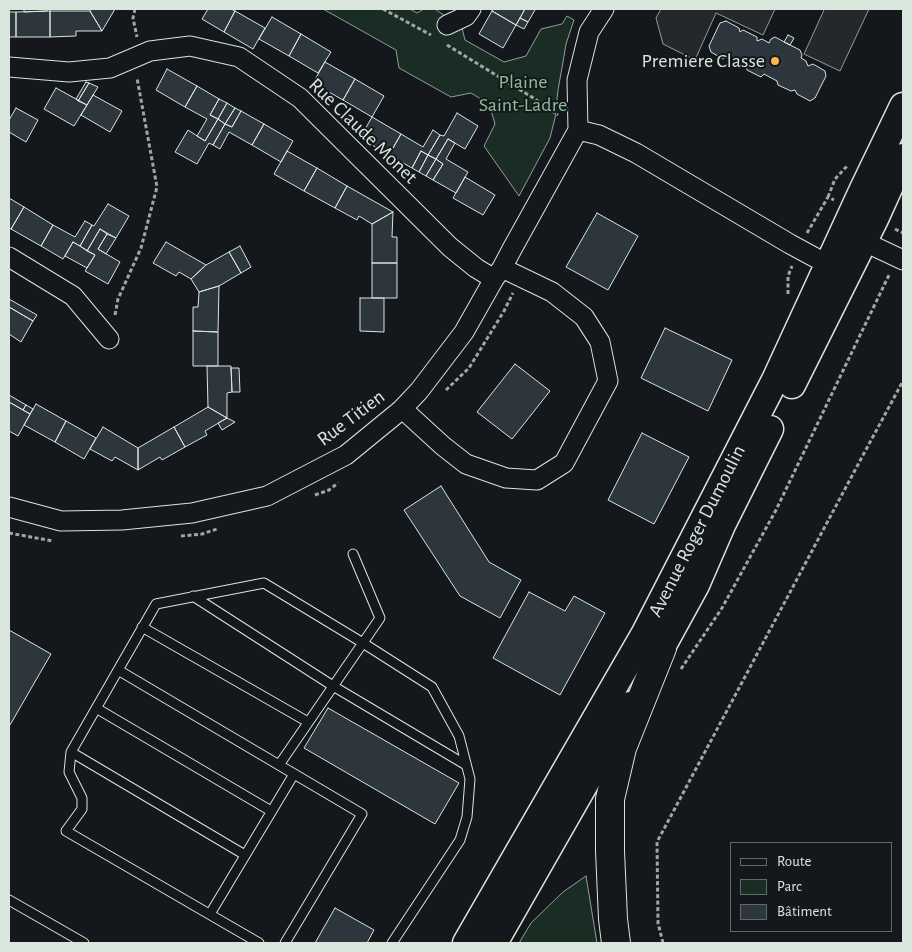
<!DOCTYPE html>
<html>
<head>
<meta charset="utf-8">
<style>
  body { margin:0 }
  #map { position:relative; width:912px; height:952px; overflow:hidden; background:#14181c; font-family:"Alegreya Sans",sans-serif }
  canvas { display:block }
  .frame { position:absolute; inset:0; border:10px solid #d8e6dc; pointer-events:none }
  .legend { position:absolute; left:730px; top:842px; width:162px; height:90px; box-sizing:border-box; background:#14181c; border:1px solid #626a69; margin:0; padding:6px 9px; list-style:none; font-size:15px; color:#d8e6dc }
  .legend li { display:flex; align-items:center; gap:10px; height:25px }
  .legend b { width:25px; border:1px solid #626a69 }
</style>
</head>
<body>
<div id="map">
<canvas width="912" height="952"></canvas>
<div class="frame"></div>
<ul class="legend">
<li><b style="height:6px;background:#14181c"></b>Route</li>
<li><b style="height:14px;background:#1a2d24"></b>Parc</li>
<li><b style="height:14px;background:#2c363c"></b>Bâtiment</li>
</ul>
</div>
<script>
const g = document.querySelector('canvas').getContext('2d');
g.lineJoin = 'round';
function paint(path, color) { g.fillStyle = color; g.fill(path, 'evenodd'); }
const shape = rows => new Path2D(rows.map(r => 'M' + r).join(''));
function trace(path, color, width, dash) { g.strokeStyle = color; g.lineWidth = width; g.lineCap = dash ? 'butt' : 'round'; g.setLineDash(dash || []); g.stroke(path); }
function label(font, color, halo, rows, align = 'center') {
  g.font = font + ' "Alegreya Sans",sans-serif'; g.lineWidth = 4; g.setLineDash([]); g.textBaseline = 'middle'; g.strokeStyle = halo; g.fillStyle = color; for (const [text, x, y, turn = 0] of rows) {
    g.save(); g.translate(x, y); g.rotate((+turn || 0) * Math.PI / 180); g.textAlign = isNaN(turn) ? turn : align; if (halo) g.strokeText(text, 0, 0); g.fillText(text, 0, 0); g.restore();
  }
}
const green = shape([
  [323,9,410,9,417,13,424,9,435,9,462,28,465,40,504,62,526,56,541,29,562,24,567,16,574,20,566,44,563,62,558,90,555,118,550,138,519,196,484,146,495,124,489,104,471,93,451,97,399,68,396,50,323,9],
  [586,876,597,943,519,943,531,923,563,892,586,876]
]);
paint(green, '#1a2d24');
trace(green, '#939e99', 1);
const parking = shape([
  [661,9,775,9,763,35,716,13,695,60,663,44,656,18,661,9],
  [822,9,869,9,840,71,804,54,824,10,822,9]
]);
paint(parking, '#24282b');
trace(parking, '#939e99', 1);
const building = shape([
  [24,9,47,9,47,11,24,12,24,9],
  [91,9,115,9,102,31,90,11,91,9],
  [208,9,231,9,235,11,224,32,202,19,208,9],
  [493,9,525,9,516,25,492,11,493,9],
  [525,9,533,9,535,10,528,22,520,18,525,9],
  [50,11,50,37,16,37,16,12,50,11],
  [50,11,90,11,102,31,76,31,76,36,50,37,50,11],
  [235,11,265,28,253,49,224,32,235,11],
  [492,11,516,25,503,48,479,34,492,11],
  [9,12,16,12,16,37,9,37,9,12],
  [272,17,301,34,289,56,259,39,272,17],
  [520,18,528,22,524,29,516,25,520,18],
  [726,21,739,28,740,32,743,30,757,37,757,41,762,39,769,43,771,39,775,37,790,45,800,50,802,55,801,58,806,61,808,66,813,64,825,71,826,76,815,98,810,101,797,94,795,90,791,91,778,85,777,81,764,74,761,77,747,70,746,66,741,67,729,61,727,57,723,59,711,52,709,46,720,23,726,21],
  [301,34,331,52,318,73,289,56,301,34],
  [788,35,794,38,790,45,784,42,788,35],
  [325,62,355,79,343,100,313,83,325,62],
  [167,69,197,86,185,107,156,90,167,69],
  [355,79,384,96,372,117,343,100,355,79],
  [86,82,89,83,78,101,76,99,86,82],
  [89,83,98,87,87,105,78,101,89,83],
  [197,86,219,99,210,115,218,119,205,141,197,136,207,119,185,107,197,86],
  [56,88,87,105,74,126,44,109,56,88],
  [93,95,122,111,110,132,81,115,93,95],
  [219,99,227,103,218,119,210,115,219,99],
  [227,103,235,108,225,124,218,119,227,103],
  [16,108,38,120,26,142,9,132,9,120,16,108],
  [235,108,241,111,232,127,225,124,235,108],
  [241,111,264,124,252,145,229,132,220,149,213,145,225,124,232,127,241,111],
  [457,113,478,126,465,149,448,139,436,159,428,155,440,135,444,136,457,113],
  [372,117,401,134,389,155,360,138,372,117],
  [218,119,225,124,213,145,209,143,197,164,175,152,188,130,205,141,218,119],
  [264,124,293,141,281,162,252,145,264,124],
  [433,130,440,135,428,155,421,151,412,168,389,155,401,134,423,147,433,130],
  [448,139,455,143,446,159,468,172,456,193,433,180,443,164,436,159,448,139],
  [287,151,317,168,304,191,274,174,287,151],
  [421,151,428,155,419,172,412,168,421,151],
  [428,155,436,159,426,176,419,172,428,155],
  [436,159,443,164,433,180,426,176,436,159],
  [317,168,347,186,335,208,304,191,317,168],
  [465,177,495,195,483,215,453,198,465,177],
  [347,186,393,212,372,224,359,216,357,220,335,208,347,186],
  [9,198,24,207,11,229,9,228,9,198],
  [108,204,129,216,116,238,100,229,87,251,80,246,92,225,94,226,108,204],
  [24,207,53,225,41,246,11,229,24,207],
  [393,212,392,237,397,237,397,263,372,263,372,224,393,212],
  [597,213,638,236,608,290,566,267,597,213],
  [85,221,92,225,80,246,73,242,63,259,41,246,53,225,75,237,85,221],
  [100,229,107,234,98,249,120,262,108,284,85,271,95,255,87,251,100,229],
  [107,234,116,238,106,254,98,249,107,234],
  [73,242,95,255,87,268,65,256,73,242],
  [166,242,206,265,191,279,179,272,176,276,153,263,166,242],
  [240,246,251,267,241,273,229,252,240,246],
  [229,252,241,273,219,286,199,292,191,279,206,265,229,252],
  [372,263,397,263,397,298,372,298,372,263],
  [219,286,218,332,193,331,193,307,198,307,199,292,219,286],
  [360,298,384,298,384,332,360,331,360,298],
  [9,299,37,315,33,321,9,307,9,299],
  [9,307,33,321,21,342,9,334,9,307],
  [665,328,732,360,708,411,641,378,665,328],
  [193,331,218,332,218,366,193,366,193,331],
  [515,364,550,391,512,439,477,412,515,364],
  [207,366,231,366,232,392,227,393,227,418,208,407,207,366],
  [231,368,239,368,240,392,232,392,231,368],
  [9,395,26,405,23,410,9,402,9,395],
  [9,402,30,414,18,436,9,431,9,402],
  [36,404,66,421,55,442,24,425,36,404],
  [26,405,33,409,30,414,23,410,26,405],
  [208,407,227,418,205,431,207,435,185,447,174,427,208,407],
  [227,418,235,422,222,430,218,423,227,418],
  [66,421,96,438,84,459,55,442,66,421],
  [103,427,138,448,138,470,115,457,112,461,90,449,103,427],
  [174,427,185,447,162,460,160,457,138,470,138,448,174,427],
  [642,433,689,457,654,524,608,500,642,433],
  [441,486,489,562,521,580,500,618,460,596,404,510,441,486],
  [529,592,565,611,574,596,605,613,560,695,493,658,529,592],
  [9,630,51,654,10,725,9,725,9,630],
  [328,708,459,783,435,824,304,748,328,708],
  [335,908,374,930,367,943,315,943,335,908]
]);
paint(building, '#2c363c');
trace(building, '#d8e6dc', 1);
const lane = shape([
  [193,596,333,686,466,765],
  [142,627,308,722],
  [118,670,362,814,285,943],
  [96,708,271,811],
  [71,752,245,855],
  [279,765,380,618,353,554],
  [9,900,84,943],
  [210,914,294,774],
  [259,943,66,831,82,809,82,798,69,772,71,752,156,604,264,583,363,643,432,687,459,736,470,779,467,817,460,840,392,943]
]);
const street = shape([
  [447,25,466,16,471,9],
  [9,67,69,72,110,68,150,51,190,46,239,57,300,98,450,247,476,268,494,279],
  [578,130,599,135,636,153,790,244,838,270],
  [578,130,577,80,589,32,604,9],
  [852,236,903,260],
  [9,257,73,296,109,339],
  [401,410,408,414,443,446,466,464,506,478,537,480,564,463,608,381,600,342,584,317,552,292,502,268],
  [9,507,61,521,122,520,192,513,267,496,346,455,401,410,419,391,464,332,494,279,502,268,512,249,578,130]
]);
const secondary = shape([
  [792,385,875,219,903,157],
  [651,667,696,585,722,525,770,429],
  [466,943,645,633,775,380,863,189,903,106],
  [494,943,630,705]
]);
const highway = shape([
  [616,943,613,919,610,851,610,799,622,748,662,648]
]);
trace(lane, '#d8e6dc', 11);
trace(street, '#d8e6dc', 21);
trace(secondary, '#d8e6dc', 29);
trace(highway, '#d8e6dc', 30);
trace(shape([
  [135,9,133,18,137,37],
  [383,9,431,35],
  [447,45,535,99,558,115],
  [828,197,835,179,848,165],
  [895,229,903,233],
  [807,233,828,197,834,200],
  [788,294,788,276,792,266],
  [115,315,118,299,141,248,157,187,137,78],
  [446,390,469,368,504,311,513,293],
  [315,495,329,490,338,483],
  [9,533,53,541],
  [181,536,202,534,217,529],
  [681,669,722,608,776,510,889,275],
  [663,943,658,923,657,842,862,457,903,381]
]), '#9da8a2', 3, [4, 2.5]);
trace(lane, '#14181c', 9);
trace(street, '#14181c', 19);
trace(secondary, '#14181c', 26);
trace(highway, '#14181c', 28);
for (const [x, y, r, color] of [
  [775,61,5,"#ffb74d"]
]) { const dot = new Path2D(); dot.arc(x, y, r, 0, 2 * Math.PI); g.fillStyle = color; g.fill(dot); trace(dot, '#14181c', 2); }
label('20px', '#d8e6dc', '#14181c', [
  ["Premiere Classe",765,61]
], 'right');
label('20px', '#8ac095', '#14181c', [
  ["Plaine",523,82],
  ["Saint-Ladre",523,105]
]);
label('20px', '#d8e6dc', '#14181c', [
  ["Rue Claude Monet",363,131,44],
  ["Rue Titien",351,418,-37],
  ["Avenue Roger Dumoulin",697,531,-63]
]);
</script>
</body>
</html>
